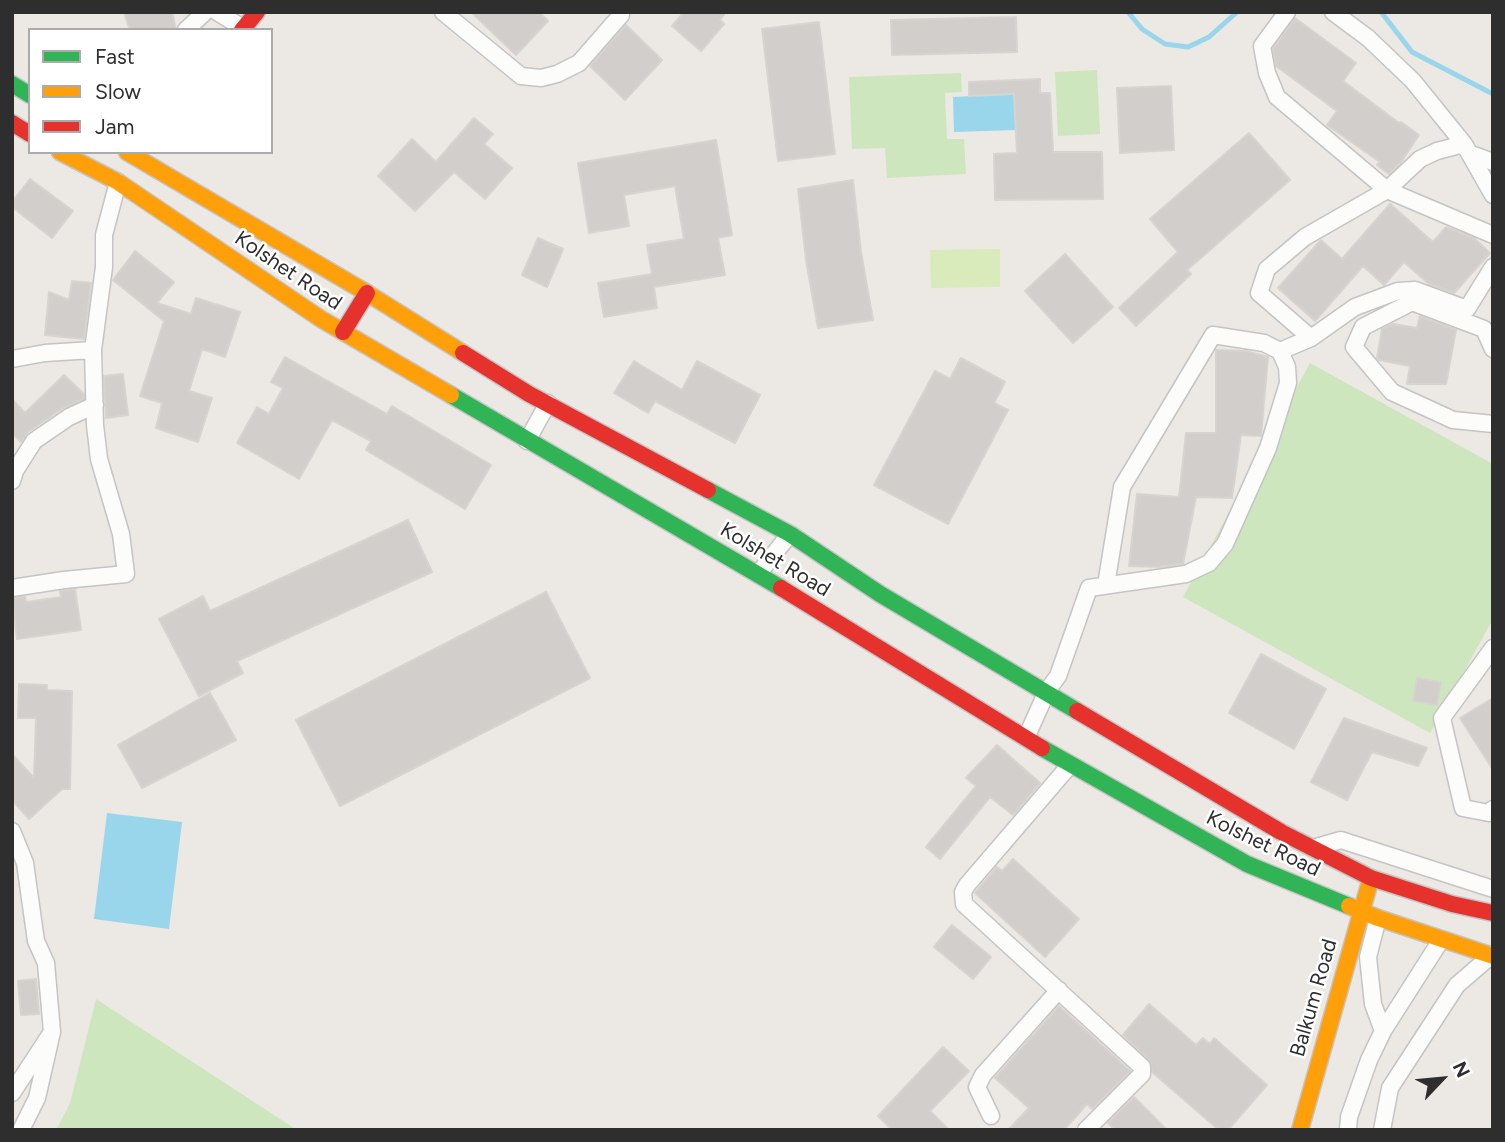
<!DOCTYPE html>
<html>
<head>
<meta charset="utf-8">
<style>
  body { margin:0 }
  #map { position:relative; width:1505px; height:1142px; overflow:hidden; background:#ece8e4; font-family:Figtree,sans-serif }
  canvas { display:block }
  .frame { position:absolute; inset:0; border:14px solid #2e2e2e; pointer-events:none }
  .legend { position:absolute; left:28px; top:28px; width:245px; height:126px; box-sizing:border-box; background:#fff; border:2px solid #ababab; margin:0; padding:9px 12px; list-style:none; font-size:21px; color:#2e2e2e }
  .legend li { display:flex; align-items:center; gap:14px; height:35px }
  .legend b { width:35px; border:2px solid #ababab }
  .north { position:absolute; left:1407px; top:1044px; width:70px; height:70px; -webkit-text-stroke:5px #fff; paint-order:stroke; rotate:64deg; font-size:19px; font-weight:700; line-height:28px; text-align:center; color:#2e2e2e }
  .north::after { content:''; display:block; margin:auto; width:24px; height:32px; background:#2e2e2e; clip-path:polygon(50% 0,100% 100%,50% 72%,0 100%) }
</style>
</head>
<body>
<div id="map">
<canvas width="1505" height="1142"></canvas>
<div class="frame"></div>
<ul class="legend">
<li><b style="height:9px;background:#30b455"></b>Fast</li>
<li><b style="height:9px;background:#ff9f0a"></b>Slow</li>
<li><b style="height:9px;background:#e5322d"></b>Jam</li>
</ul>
<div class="north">N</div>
</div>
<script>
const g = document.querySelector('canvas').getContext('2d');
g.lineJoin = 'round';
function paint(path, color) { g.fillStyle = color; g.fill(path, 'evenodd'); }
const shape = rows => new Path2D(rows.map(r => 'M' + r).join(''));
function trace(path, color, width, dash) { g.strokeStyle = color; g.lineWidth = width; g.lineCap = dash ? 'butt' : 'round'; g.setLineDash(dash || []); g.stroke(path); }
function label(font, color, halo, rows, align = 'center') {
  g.font = font + ' Figtree,sans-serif'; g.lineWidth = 5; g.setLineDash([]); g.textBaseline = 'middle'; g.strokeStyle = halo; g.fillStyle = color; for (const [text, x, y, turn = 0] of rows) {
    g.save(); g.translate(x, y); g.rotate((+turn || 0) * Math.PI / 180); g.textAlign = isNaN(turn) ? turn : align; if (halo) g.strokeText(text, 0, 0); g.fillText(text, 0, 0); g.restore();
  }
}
paint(shape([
  [1097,70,1100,134,1058,136,1055,72],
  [961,73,962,92,945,93,947,139,964,139,966,174,887,178,885,148,852,149,849,77],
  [1310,363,1493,464,1493,619,1430,733,1183,597],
  [96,999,297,1130,56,1130,70,1103]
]), '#cee6be');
paint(shape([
  [1000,249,1000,287,931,288,930,250]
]), '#d9eabb');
paint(shape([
  [1014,94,1016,130,954,132,953,97],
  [107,813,182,822,169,929,94,919]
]), '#99d6ec');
trace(shape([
  [1128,12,1142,29,1165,44,1188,47,1209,37,1237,12],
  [1381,12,1412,52,1493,94]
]), '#99d6ec', 5);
const building = shape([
  [124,12,172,12,176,30,130,30,124,12],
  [471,12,539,12,548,21,516,55,471,12],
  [684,12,726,12,720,20,724,24,701,51,672,26,684,12],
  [1016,17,1017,52,892,55,891,20,1016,17],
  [1295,18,1356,63,1343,81,1399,123,1401,122,1419,135,1401,162,1389,174,1377,165,1380,162,1327,125,1337,111,1276,66,1273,49,1295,18],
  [819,22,835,154,778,161,762,29,819,22],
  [626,25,662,60,625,100,590,66,626,25],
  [1040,79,1040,93,1050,93,1053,152,1102,152,1103,199,995,200,994,154,1017,153,1014,94,969,96,969,82,1040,79],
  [1171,86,1174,150,1120,153,1117,88,1171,86],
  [474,118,493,134,484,144,512,168,485,199,454,172,415,211,378,176,412,139,436,162,474,118],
  [1249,133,1290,180,1187,270,1191,274,1136,326,1119,308,1178,252,1150,219,1249,133],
  [716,140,732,235,718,238,725,275,654,287,657,308,604,317,598,283,652,274,647,245,684,239,675,186,624,195,629,226,589,233,578,163,716,140],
  [30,179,73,211,52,238,12,207,12,202,30,179],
  [853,180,861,252,873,320,818,328,806,260,798,189,853,180],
  [1390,204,1433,242,1446,227,1474,238,1490,253,1454,293,1429,284,1404,262,1384,285,1363,266,1315,321,1278,288,1321,240,1342,259,1390,204],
  [538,238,563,249,547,287,522,275,538,238],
  [135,251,174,282,157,303,191,314,196,298,240,312,225,357,202,349,189,391,212,398,198,442,156,428,162,403,140,396,164,321,113,280,135,251],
  [1065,254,1113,307,1073,343,1025,291,1065,254],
  [72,281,91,283,84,339,45,335,49,292,69,300,72,281],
  [1420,316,1456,330,1446,384,1407,384,1410,366,1379,360,1377,358,1382,329,1393,324,1417,328,1420,316],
  [1216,350,1246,351,1268,357,1261,436,1241,435,1232,498,1196,497,1183,564,1161,567,1129,566,1137,494,1179,497,1186,433,1216,433,1216,350],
  [285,357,387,414,392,406,491,465,465,509,366,450,371,441,332,420,299,479,237,443,257,407,269,414,283,388,271,382,285,357],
  [961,358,1005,382,994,403,1008,410,948,524,874,485,935,371,950,379,961,358],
  [634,361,682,390,697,361,760,395,735,443,655,401,648,413,614,393,634,361],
  [123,374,128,415,106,418,104,376,123,374],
  [64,375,84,394,84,399,63,408,28,432,21,442,12,433,12,399,25,413,64,375],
  [408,520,432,572,237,661,243,673,199,696,159,619,203,596,210,611,408,520],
  [75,589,81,630,17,639,12,598,25,597,26,602,61,597,60,591,75,589],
  [546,592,590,678,340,806,296,720,546,592],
  [1261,654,1326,689,1294,749,1229,713,1261,654],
  [1417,678,1441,682,1437,705,1413,701,1417,678],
  [19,684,47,685,47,690,72,691,70,789,62,789,29,819,12,800,12,754,34,778,36,718,18,718,19,684],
  [210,693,236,740,142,788,118,745,210,693],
  [1493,698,1493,770,1460,718,1493,698],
  [1344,718,1427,748,1418,766,1372,752,1347,800,1311,782,1344,718],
  [997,745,1040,783,1013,815,990,797,940,859,926,847,976,786,966,778,997,745],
  [1013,859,1079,919,1045,957,975,893,997,867,1002,871,1013,859],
  [952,925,991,957,973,979,934,947,952,925],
  [36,979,39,1014,21,1015,18,981,36,979],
  [1149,1004,1196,1045,1203,1038,1210,1044,1214,1038,1267,1085,1228,1130,1219,1130,1152,1072,1149,1060,1123,1035,1149,1004],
  [1059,1006,1130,1071,1092,1109,1087,1104,1064,1130,1008,1130,1029,1108,995,1078,1059,1006],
  [943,1047,969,1071,930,1111,949,1130,892,1130,878,1116,943,1047],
  [1134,1097,1167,1130,1115,1130,1108,1123,1134,1097]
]);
paint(building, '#d1cecb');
trace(building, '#d7d4d0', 2);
const street = shape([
  [217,12,243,28],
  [443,12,521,76,541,78,557,74,579,63,621,15],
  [1287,12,1262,46,1267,73,1277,97,1387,190,1493,235],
  [1333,12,1368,38,1413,81,1464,144],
  [186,30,205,12],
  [1471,154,1493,162],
  [1311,338,1259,293,1267,269,1305,237,1387,190,1420,159,1437,151,1464,144,1493,195],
  [1493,349,1484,329,1412,302,1363,327,1354,347,1392,392,1453,420,1493,424],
  [1280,351,1311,338,1355,307,1398,291,1415,290,1467,309,1493,267],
  [12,359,45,353,93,350],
  [527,441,548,403],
  [12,481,15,471,34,441,69,417,95,405],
  [758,574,790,534],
  [12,588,64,580,126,574,121,534,99,459,95,425,93,350,104,267,104,235,118,182],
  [1493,648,1442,718,1463,808,1489,813,1493,809],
  [1026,738,1047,691,1058,676,1089,588,1186,574,1209,563,1225,544,1268,448,1288,383,1287,367,1280,351,1264,343,1213,335,1122,487,1106,585],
  [1070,765,967,885,963,892,964,904,1142,1067,1142,1074,1086,1130],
  [12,831,25,863,36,941,46,963,52,1032],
  [1313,848,1341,840,1493,889],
  [1378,918,1368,957,1373,1004,1383,1031],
  [12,1093,52,1032,37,1098,21,1130],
  [991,1116,977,1087,983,1075,1059,990],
  [1348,1130,1349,1117,1369,1060,1383,1031,1441,940],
  [1382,1130,1390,1088,1457,985,1493,954]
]);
const fast = shape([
  [12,84,30,95],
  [451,395,781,588],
  [708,490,790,534,880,594,1077,711],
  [1042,748,1247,864,1349,906]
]);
const slow = shape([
  [60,152,118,182,321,319,451,395],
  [127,152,367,293,463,353],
  [1349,906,1378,918,1493,956],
  [1300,1130,1371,878]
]);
const jam = shape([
  [242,30,257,12],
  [12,123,30,134],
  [343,332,367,293],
  [463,353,529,394,708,490],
  [781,588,1042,748],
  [1077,711,1281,832,1371,878,1452,904,1493,913]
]);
trace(street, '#c5c4c5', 19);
trace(fast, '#c5c4c5', 19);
trace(slow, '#c5c4c5', 19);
trace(jam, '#c5c4c5', 19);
trace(street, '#fcfcfb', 16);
trace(fast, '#30b455', 16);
trace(slow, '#ff9f0a', 16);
trace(jam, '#e5322d', 16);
label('21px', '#2e2e2e', '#fff', [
  ["Kolshet Road",288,271,34],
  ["Kolshet Road",775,560,31],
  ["Kolshet Road",1263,844,26],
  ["Balkum Road",1314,998,-74]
]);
</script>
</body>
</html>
